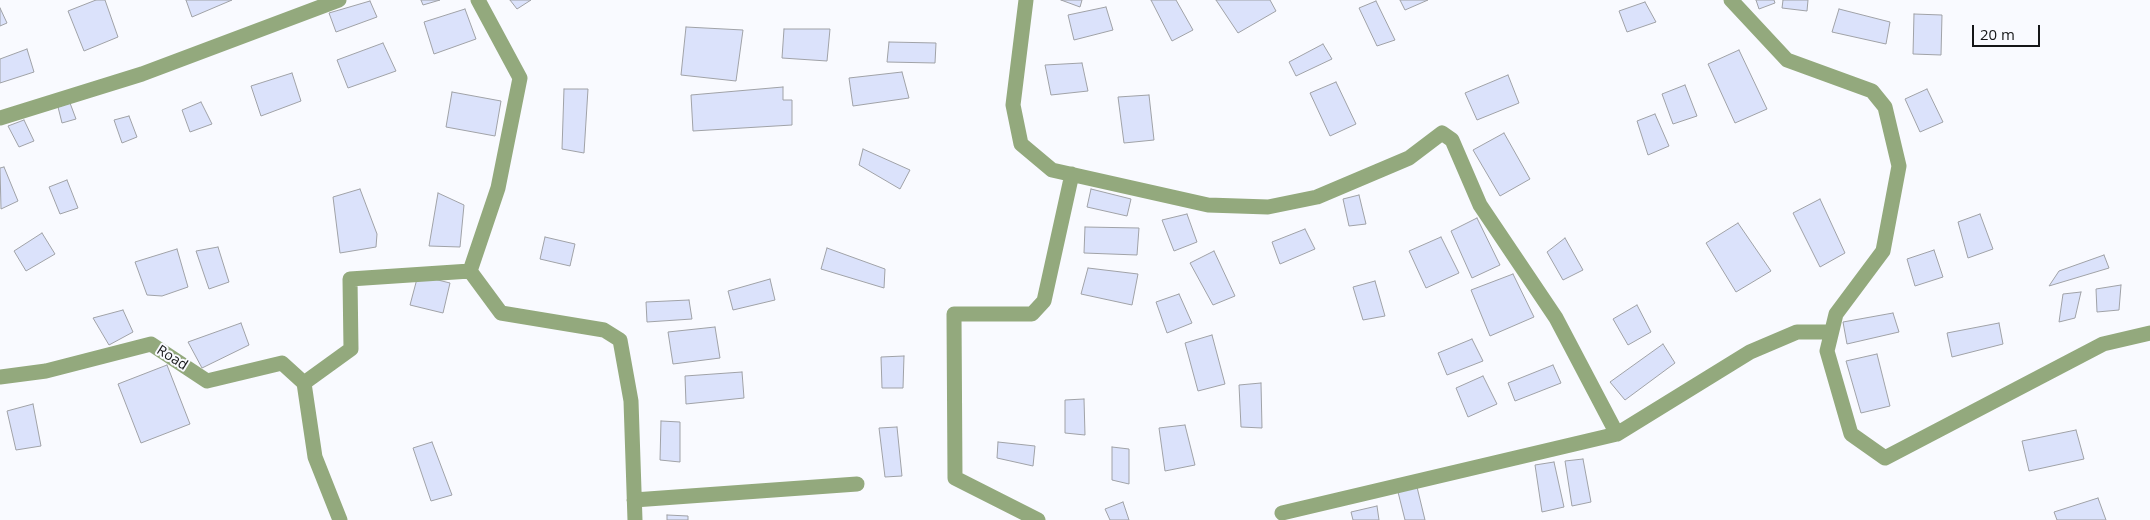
<!DOCTYPE html>
<html>
<head>
<meta charset="utf-8">
<style>
  body { margin:0 }
  #map { position:relative; width:2150px; height:520px; overflow:hidden; background:#f9faff; font-family:"Open Sans",sans-serif }
  canvas { display:block }
  .scale { position:absolute; left:1972px; top:25px; width:68px; height:22px; box-sizing:border-box; border:2px solid #151618; border-top:0; padding-left:6px; font-size:15px; line-height:18px; white-space:nowrap; color:#151618; -webkit-text-stroke:4px #f9faff; paint-order:stroke }
</style>
</head>
<body>
<div id="map">
<canvas width="2150" height="520"></canvas>
<div class="scale">20 m</div>
</div>
<script>
const g = document.querySelector('canvas').getContext('2d');
g.lineJoin = 'round';
function paint(path, color) { g.fillStyle = color; g.fill(path, 'evenodd'); }
const shape = rows => new Path2D(rows.map(r => 'M' + r).join(''));
function trace(path, color, width, dash) { g.strokeStyle = color; g.lineWidth = width; g.lineCap = dash ? 'butt' : 'round'; g.setLineDash(dash || []); g.stroke(path); }
function label(font, color, halo, rows, align = 'center') {
  g.font = font + ' "Open Sans",sans-serif'; g.lineWidth = 4; g.setLineDash([]); g.textBaseline = 'middle'; g.strokeStyle = halo; g.fillStyle = color; for (const [text, x, y, turn = 0] of rows) {
    g.save(); g.translate(x, y); g.rotate((+turn || 0) * Math.PI / 180); g.textAlign = isNaN(turn) ? turn : align; if (halo) g.strokeText(text, 0, 0); g.fillText(text, 0, 0); g.restore();
  }
}
const building = shape([
  [96,0,105,0,118,37,84,51,68,11,96,0],
  [186,0,232,0,192,17,186,0],
  [421,0,440,0,423,5,421,0],
  [510,0,531,0,517,9,510,0],
  [1061,0,1082,0,1080,7,1061,0],
  [1151,0,1176,0,1193,30,1172,41,1151,0],
  [1216,0,1270,0,1276,11,1238,33,1216,0],
  [1400,0,1428,0,1405,10,1400,0],
  [1756,0,1774,0,1775,3,1759,9,1756,0],
  [1783,0,1808,0,1807,11,1782,8,1783,0],
  [370,1,377,17,336,32,329,13,370,1],
  [1376,1,1395,40,1377,46,1359,8,1376,1],
  [1645,2,1656,22,1627,32,1619,11,1645,2],
  [1106,7,1113,30,1074,40,1068,15,1106,7],
  [0,8,7,23,0,26,0,8],
  [465,9,476,39,434,54,424,22,465,9],
  [1839,9,1890,22,1886,44,1832,32,1839,9],
  [1914,14,1942,15,1941,55,1913,54,1914,14],
  [686,27,743,30,736,81,681,75,686,27],
  [784,29,830,29,827,61,782,58,784,29],
  [889,42,936,43,935,63,887,62,889,42],
  [383,43,396,71,348,88,337,60,383,43],
  [1323,44,1332,59,1296,76,1289,62,1323,44],
  [27,49,34,72,0,83,0,59,27,49],
  [1739,50,1767,109,1735,123,1708,64,1739,50],
  [1082,63,1088,91,1051,95,1045,65,1082,63],
  [902,72,909,98,853,106,849,78,902,72],
  [292,73,301,101,261,116,251,86,292,73],
  [1508,75,1519,103,1477,120,1465,93,1508,75],
  [1336,82,1356,124,1330,136,1310,93,1336,82],
  [1685,85,1697,116,1673,124,1662,94,1685,85],
  [783,87,783,100,792,100,792,125,693,131,691,95,783,87],
  [564,89,588,89,584,153,562,149,564,89],
  [1927,89,1943,122,1920,132,1905,99,1927,89],
  [452,92,501,101,495,136,446,127,452,92],
  [1149,95,1154,140,1124,143,1118,97,1149,95],
  [201,102,212,124,190,132,182,110,201,102],
  [70,103,76,119,62,123,58,107,70,103],
  [1655,114,1669,146,1648,155,1637,121,1655,114],
  [129,116,137,137,122,143,114,120,129,116],
  [24,120,34,141,19,147,8,126,24,120],
  [1504,133,1530,179,1500,196,1473,150,1504,133],
  [863,149,910,170,900,189,859,165,863,149],
  [4,167,18,201,1,209,0,168,4,167],
  [67,180,78,208,60,214,49,187,67,180],
  [360,189,377,234,376,247,340,253,333,197,360,189],
  [1091,189,1131,199,1127,216,1087,207,1091,189],
  [438,193,464,205,460,247,429,246,438,193],
  [1359,195,1366,224,1349,226,1343,199,1359,195],
  [1820,199,1845,253,1820,267,1793,213,1820,199],
  [1187,214,1197,242,1174,251,1162,220,1187,214],
  [1980,214,1993,249,1968,258,1958,222,1980,214],
  [1477,218,1500,265,1472,278,1451,231,1477,218],
  [1738,223,1771,271,1736,292,1706,243,1738,223],
  [1085,227,1139,228,1137,255,1084,253,1085,227],
  [1305,229,1315,249,1280,264,1272,242,1305,229],
  [42,233,55,254,26,271,14,251,42,233],
  [545,237,575,244,570,266,540,259,545,237],
  [1441,237,1459,273,1426,288,1409,251,1441,237],
  [1565,238,1583,270,1563,280,1547,252,1565,238],
  [218,247,229,282,209,289,196,251,218,247],
  [827,248,885,269,884,288,821,269,827,248],
  [177,249,188,287,162,296,147,295,135,262,177,249],
  [1934,250,1943,277,1915,286,1907,259,1934,250],
  [1214,251,1235,296,1213,305,1190,263,1214,251],
  [2104,255,2109,268,2049,286,2059,271,2104,255],
  [1088,268,1138,274,1132,305,1081,294,1088,268],
  [1513,274,1534,317,1490,336,1471,290,1513,274],
  [418,275,450,283,443,313,410,305,418,275],
  [770,279,775,300,733,310,728,291,770,279],
  [1375,281,1385,316,1363,320,1353,287,1375,281],
  [2121,285,2119,310,2097,312,2096,289,2121,285],
  [2081,292,2075,318,2059,322,2063,294,2081,292],
  [1179,294,1192,323,1167,333,1156,302,1179,294],
  [689,300,692,319,647,322,646,302,689,300],
  [1637,305,1651,332,1628,345,1613,319,1637,305],
  [123,310,133,332,109,345,93,318,123,310],
  [1893,313,1899,332,1847,344,1843,322,1893,313],
  [241,323,249,345,202,368,188,342,241,323],
  [1999,323,2003,344,1952,357,1947,333,1999,323],
  [715,327,720,358,673,364,668,332,715,327],
  [1212,335,1225,384,1198,391,1185,343,1212,335],
  [1472,339,1483,361,1447,375,1438,353,1472,339],
  [1663,344,1675,363,1625,400,1610,382,1663,344],
  [1877,354,1890,406,1861,413,1846,361,1877,354],
  [904,356,903,388,882,388,881,357,904,356],
  [167,365,190,424,141,443,118,384,167,365],
  [1553,365,1561,383,1515,401,1508,383,1553,365],
  [742,372,744,398,686,404,685,376,742,372],
  [1483,376,1497,404,1468,417,1456,388,1483,376],
  [1261,383,1262,428,1241,427,1239,385,1261,383],
  [1084,399,1085,435,1065,433,1065,400,1084,399],
  [33,404,41,446,16,450,7,411,33,404],
  [661,421,680,422,680,462,660,460,661,421],
  [1185,425,1195,465,1165,471,1159,428,1185,425],
  [897,427,902,476,885,477,879,428,897,427],
  [2076,430,2084,459,2029,471,2022,441,2076,430],
  [432,442,452,495,431,501,413,448,432,442],
  [998,442,1035,446,1033,466,997,458,998,442],
  [1112,447,1129,449,1129,484,1112,480,1112,447],
  [1583,459,1591,502,1572,506,1565,461,1583,459],
  [1554,462,1564,507,1542,512,1535,465,1554,462],
  [1417,487,1425,520,1405,520,1398,492,1417,487],
  [2098,498,2106,520,2057,520,2054,512,2098,498],
  [1123,502,1129,520,1110,520,1105,509,1123,502],
  [1377,506,1379,520,1353,520,1351,512,1377,506],
  [667,515,688,516,688,520,667,520,667,515]
]);
paint(building, '#dbe2fb');
trace(building, '#a0a2a7', 1);
trace(shape([
  [478,0,520,78,498,188,470,271,501,313,604,330,620,340,631,401,635,520],
  [1026,0,1013,105,1021,144,1052,170,1208,205,1268,207,1317,197,1409,158,1442,133,1452,140,1480,205,1556,318,1617,434],
  [1731,0,1787,60,1872,91,1885,107,1899,166,1883,251,1836,314,1827,351,1851,434,1885,458,2103,344,2150,333],
  [0,118,142,74,339,0],
  [0,377,46,371,151,344,207,381,282,363,304,383],
  [634,500,857,484],
  [1282,513,1617,434,1750,352,1797,332,1831,332],
  [340,520,315,457,304,383,351,349,350,279,470,271],
  [1038,520,955,478,954,314,1032,314,1044,301,1072,174]
]), '#93a97d', 15);
label('14px', '#151618', '#f9faff', [
  ["Road",172,358,32]
]);
</script>
</body>
</html>
